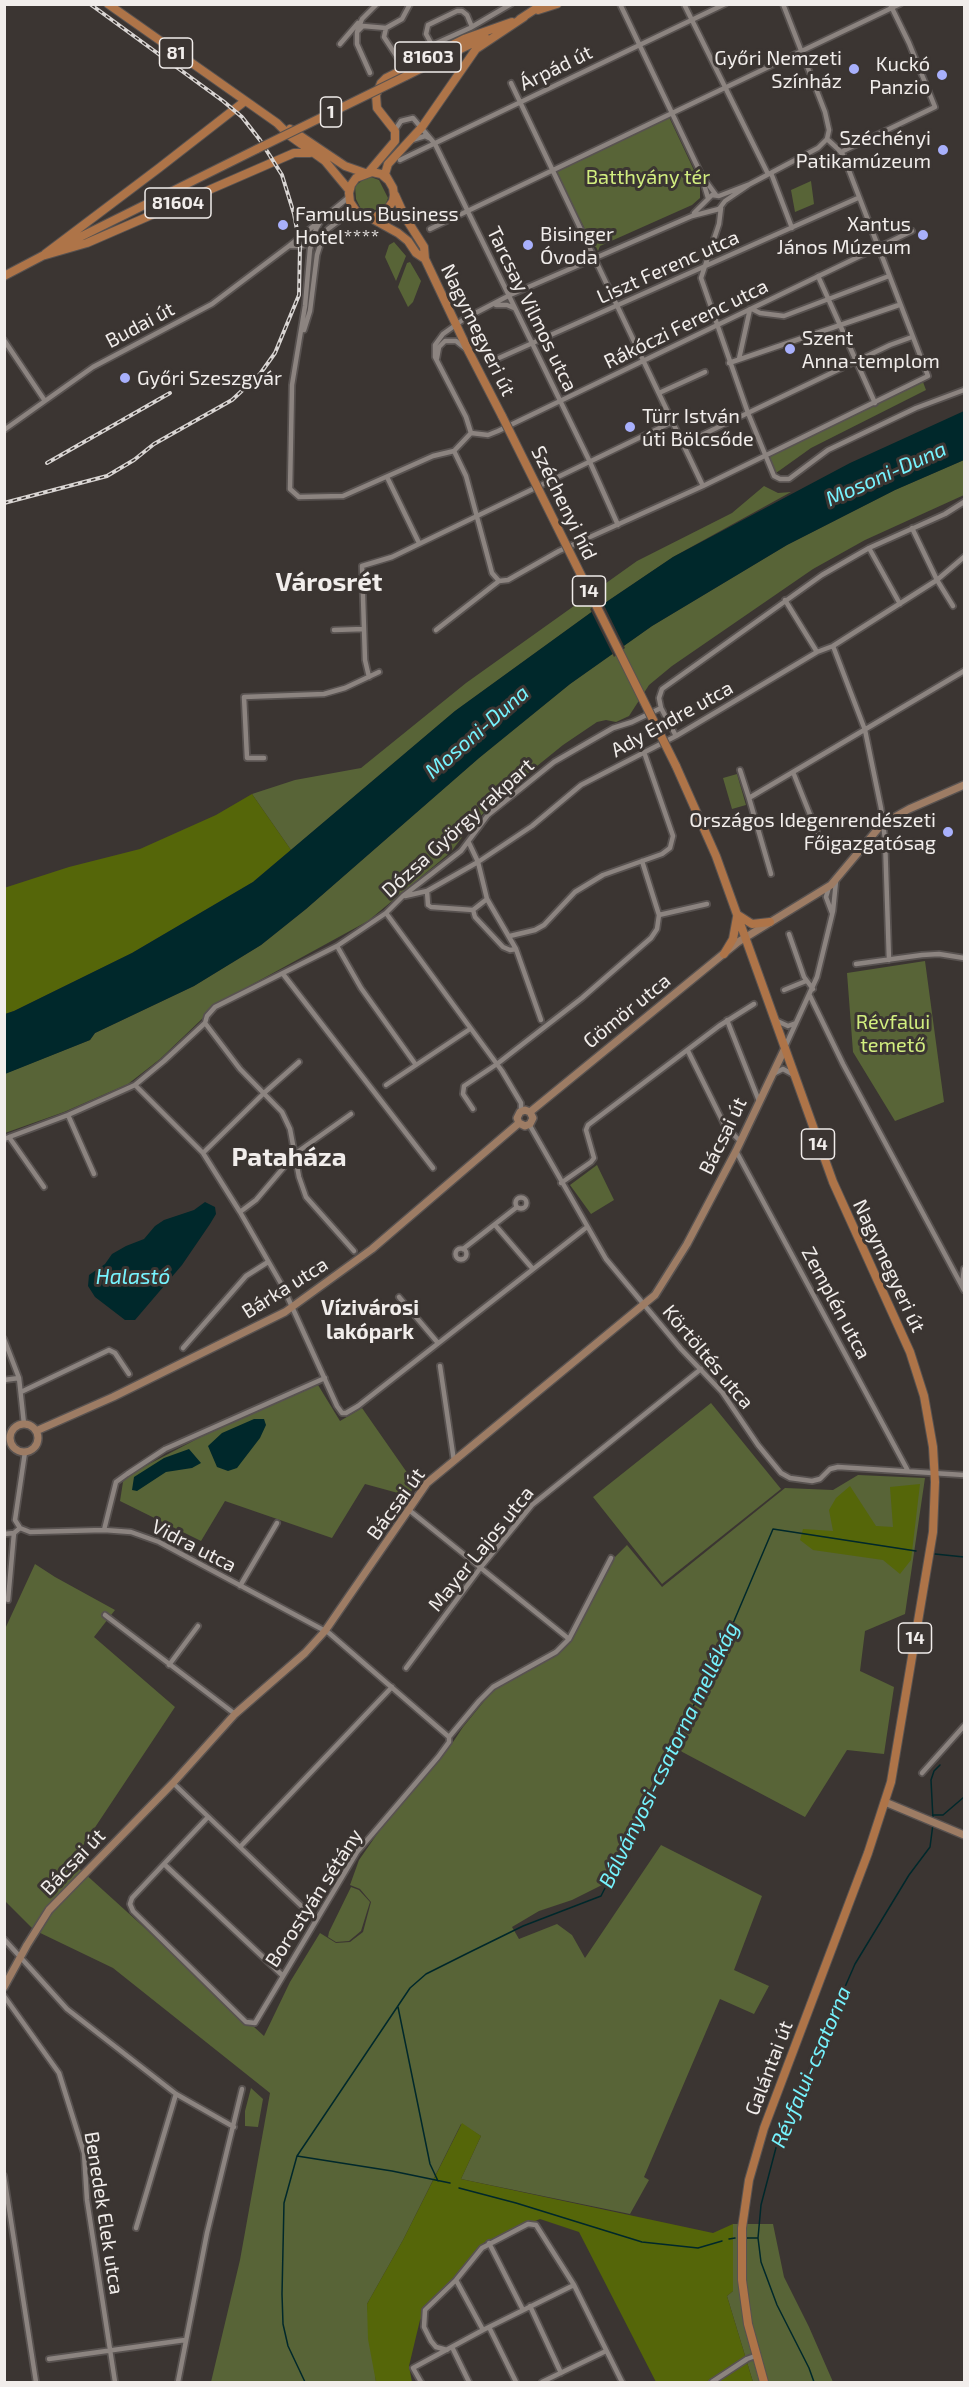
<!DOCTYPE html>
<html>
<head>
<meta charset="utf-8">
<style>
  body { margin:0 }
  #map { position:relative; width:969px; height:2387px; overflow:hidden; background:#3b3532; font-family:"Exo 2",sans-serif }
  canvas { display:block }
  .frame { position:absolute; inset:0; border:6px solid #f1edeb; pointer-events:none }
</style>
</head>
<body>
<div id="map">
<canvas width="969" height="2387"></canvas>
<div class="frame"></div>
</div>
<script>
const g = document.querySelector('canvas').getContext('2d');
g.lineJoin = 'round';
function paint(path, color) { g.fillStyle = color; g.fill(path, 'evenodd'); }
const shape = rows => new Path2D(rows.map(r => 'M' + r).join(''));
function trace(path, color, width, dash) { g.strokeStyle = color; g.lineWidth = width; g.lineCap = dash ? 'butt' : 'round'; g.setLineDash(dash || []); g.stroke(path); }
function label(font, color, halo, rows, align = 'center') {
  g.font = font + ' "Exo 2",sans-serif'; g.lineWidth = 6; g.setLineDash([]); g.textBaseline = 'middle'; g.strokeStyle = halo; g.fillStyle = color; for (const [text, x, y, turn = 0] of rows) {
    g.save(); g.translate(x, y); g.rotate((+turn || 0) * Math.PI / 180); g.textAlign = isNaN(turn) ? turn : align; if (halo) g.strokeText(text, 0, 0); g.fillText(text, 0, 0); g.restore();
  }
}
paint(shape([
  [669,117,700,183,700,198,692,205,600,246,598,251,596,247,594,247,556,172],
  [368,176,379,180,388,198,385,206,377,210,361,209,356,199,355,186],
  [811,181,814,204,795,212,791,190],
  [394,242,406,256,396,281,385,257,389,245],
  [410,262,421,281,413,302,408,307,398,287,407,263],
  [923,382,926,390,811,448,776,473,772,467,767,457],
  [964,460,964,495,865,540,813,569,672,666,649,685,629,716,616,722,606,720,597,722,563,745,516,783,472,824,451,852,368,921,211,1007,204,1017,160,1059,128,1084,64,1112,5,1133,4,1074,90,1040,95,1033,194,986,261,945,306,909,479,758,570,684,652,626,787,545,895,490],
  [764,486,778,493,791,492,673,557,593,611,455,711,291,850,252,794,295,780,361,768,466,683,637,561,732,513],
  [737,774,746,805,732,809,723,778],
  [925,961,944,1102,895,1121,853,1052,847,973],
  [597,1165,614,1200,591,1214,570,1185],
  [318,1385,340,1421,362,1408,415,1484,409,1496,365,1484,332,1538,225,1501,201,1541,120,1501,123,1482,128,1475,216,1429],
  [711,1403,781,1489,662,1584,593,1497],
  [858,1475,925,1478,905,1614,865,1631,860,1671,894,1687,884,1754,847,1750,805,1817,671,1746,602,1885,572,1900,539,1911,512,1927,519,1939,557,1924,572,1935,585,1958,661,1845,762,1896,734,1970,769,1986,754,2014,720,1999,644,2177,649,2180,630,2214,461,2179,481,2136,461,2124,403,2240,367,2304,376,2382,211,2382,240,2260,270,2093,113,1968,34,1930,5,1901,5,1629,35,1564,55,1577,115,1610,94,1637,175,1707,72,1862,264,2036,290,1982,320,1933,336,1943,350,1942,363,1932,371,1902,360,1889,350,1885,359,1860,384,1824,453,1742,463,1727,494,1689,560,1652,570,1641,615,1557,627,1545,662,1587,785,1488,833,1490],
  [351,1887,359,1890,370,1902,361,1931,349,1941,336,1942,328,1937,329,1932],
  [251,2088,263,2099,258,2127,245,2126,245,2111],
  [733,2224,773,2224,784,2277,809,2327,833,2382,753,2382,727,2296,733,2291]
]), '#586437');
paint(shape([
  [252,794,291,850,253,882,132,953,14,1011,5,1014,4,888,69,867,140,849,216,815],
  [920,1484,911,1560,900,1574,883,1560,813,1550,800,1540,803,1529,833,1531,829,1510,836,1498,850,1486,876,1526,893,1527,890,1487],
  [462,2123,481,2136,461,2179,713,2233,733,2224,733,2291,727,2296,753,2382,656,2382,579,2232,540,2219,485,2242,420,2320,409,2366,412,2382,376,2382,368,2339,367,2304,403,2240]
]), '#556609');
paint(shape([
  [964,411,964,460,895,490,787,545,652,626,570,684,479,758,306,909,261,945,194,986,95,1033,90,1040,5,1074,5,1014,14,1011,132,953,253,882,455,711,593,611,673,557,850,463],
  [205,1202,215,1207,216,1214,210,1224,182,1265,135,1320,125,1320,95,1297,88,1286,89,1275,105,1264,112,1254,126,1246,144,1239,155,1226,164,1220,194,1210],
  [254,1419,264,1419,266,1425,260,1438,237,1468,228,1471,217,1467,208,1446,222,1433],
  [189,1449,201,1463,192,1468,166,1472,137,1491,132,1490,134,1477,164,1458]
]), '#00282b');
paint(shape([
  [602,601,625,648,614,657,590,609]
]), '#3b3532');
trace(shape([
  [935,1554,964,1557],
  [933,1815,943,1815,964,1797],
  [933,1819,931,1780,934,1771,940,1765],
  [635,1828,734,1621,773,1529,916,1551],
  [398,2007,430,2164,438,2181],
  [297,2156,392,2171,450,2183],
  [459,2188,516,2203,642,2242,698,2248,722,2241],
  [747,2238,757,2238],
  [729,2239,735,2238],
  [305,2382,288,2346,283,2324,282,2294,284,2203,297,2156,410,1988,426,1974,468,1953,523,1926,601,1896,633,1833],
  [814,2382,809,2368,777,2305,761,2262,758,2238,761,2205,778,2140,855,1964,909,1875,930,1847,933,1824]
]), '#00282b', 1.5);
const street = shape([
  [410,4,402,19,386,28,384,37,399,60,470,28,511,4],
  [620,4,701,174,708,198],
  [684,4,768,174],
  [783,4,825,112,829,130,827,139],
  [357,32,362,19,377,4],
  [340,44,358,23],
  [432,45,426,34,428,25,457,11,462,11,467,15,472,27],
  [370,73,357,44,357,32,363,26,386,28],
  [511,83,703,486],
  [395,130,401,121,413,118,435,144,589,460,618,525],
  [412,140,425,136,429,138],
  [841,152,935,107,909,43,890,4],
  [400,160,725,4],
  [771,173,792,228],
  [705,180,716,195],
  [721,208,719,224,701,278,748,413,774,476,780,479,789,479,828,450,916,408,964,390],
  [694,213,712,195,719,196,750,184,818,148,827,139],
  [323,217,316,229,310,249,305,306,292,385,290,489,299,497,343,496,433,456,454,451],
  [430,229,900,4],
  [289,246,302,246,321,238],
  [818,276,875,403],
  [496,305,507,305,514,308],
  [752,309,760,313,784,316,889,276],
  [304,330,310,311,317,255,323,236,328,229,340,220,360,214],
  [4,340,45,401],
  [437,358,439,347,445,341,456,341,466,349],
  [739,359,750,309],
  [490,362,858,198],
  [729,363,899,305],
  [659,393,705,372],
  [4,430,93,367,212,304,289,246,349,197],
  [471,433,488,435,498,431,912,231],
  [471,433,466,417,435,357,435,345,443,334,464,319,510,295,692,216,719,209,725,201,750,184],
  [683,444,890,345,912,337],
  [454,451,466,476,492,573,499,581],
  [454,451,471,433],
  [387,477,419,543],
  [912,528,937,580,953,606],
  [869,548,900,604],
  [785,600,817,652],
  [334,630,364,629],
  [436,630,499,581,508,580,559,551,703,486,928,376,843,155,838,149,827,139],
  [833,646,865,730,881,808,885,839,889,960],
  [369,677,365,660,362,566,392,557,672,422],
  [676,736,661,708,659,698,662,689,822,575,869,548,945,514,964,502],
  [264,758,247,758,244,697,324,694,345,688,379,672],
  [740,770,749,798],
  [793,772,819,837],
  [469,843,478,862,487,899,516,949,541,1020],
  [867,844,879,844,886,850],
  [771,874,749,798,964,671],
  [829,887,826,897,832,913],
  [427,891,428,905,431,907,473,910,475,917,503,947,510,950,516,949],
  [405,896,427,891,478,862,532,826,581,785,676,736,817,652,833,646,937,580,964,557],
  [473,910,487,899],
  [386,913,502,1071,521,1103,521,1110],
  [659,915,707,904],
  [789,934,804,977,813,989],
  [510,936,535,930,544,925,575,892,603,875,662,854,670,848,673,836,644,752],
  [337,946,361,988,416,1065],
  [856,964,922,955,939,954,964,958],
  [283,974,433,1168],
  [784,990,806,981],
  [810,996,843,1064,964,1290],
  [727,1020,759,1101],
  [777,1021,788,1026,796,1023],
  [205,1023,240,1069,282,1112,290,1129,299,1177,306,1197,354,1251],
  [785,1047,817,977,833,911,836,881],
  [688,1051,725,1126,740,1141],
  [775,1073,783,1069,794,1075],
  [135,1085,203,1153,240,1212,283,1287,337,1406,342,1413,346,1413,358,1406,587,1227],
  [386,1085,470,1029],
  [473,1109,463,1094,464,1086,497,1064,582,998,651,938,657,929,659,915,642,861],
  [68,1115,94,1174],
  [529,1124,606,1259,681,1349,722,1392,758,1445,781,1473,790,1478,812,1481,820,1479,830,1469,838,1467,964,1475],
  [9,1137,44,1187],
  [4,1139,68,1115,135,1085,164,1061,205,1023,207,1016,215,1007,337,946,386,913,403,896,461,851,488,815,554,762,613,728,632,722,661,708],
  [736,1151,908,1471],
  [203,1153,264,1093,299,1062],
  [561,1183,591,1162,594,1158,586,1130,588,1125,719,1026,754,1004],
  '515.5 1203a5.5 5.5 0 1 1 11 0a5.5 5.5 0 1 1-11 0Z',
  [240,1212,256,1200,296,1153,351,1114],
  [495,1225,532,1268],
  '455.5 1254a5.5 5.5 0 1 1 11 0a5.5 5.5 0 1 1-11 0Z',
  [463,1249,517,1207],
  [962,1284,964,1269],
  [399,1297,438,1343],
  [4,1339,19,1378,24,1424],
  [183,1348,246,1276,268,1262],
  [440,1366,454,1461],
  [4,1380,19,1378],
  [21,1392,109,1350,115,1353,129,1374],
  [409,1510,569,1639],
  [20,1528,15,1520,25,1452],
  [104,1530,116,1482,127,1474,165,1449,325,1378],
  [4,1534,14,1533,20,1528,30,1532,104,1530,131,1532,159,1542,329,1633,449,1737],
  [240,1586,277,1523],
  [8,1600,14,1533],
  [105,1615,235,1714],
  [169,1665,198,1626],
  [406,1668,481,1567,532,1505,701,1369],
  [922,1773,964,1726],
  [173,1783,316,1920],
  [208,1817,132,1898,130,1904,133,1911,246,2022,255,2023,357,1852,438,1757,449,1742,449,1737,479,1701,493,1687,556,1652,569,1639,611,1558],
  [632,1830,636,1831],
  [240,1847,392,1687],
  [164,1864,282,1975],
  [4,1939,67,2009,176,2094,234,2127],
  [4,1996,59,2073,84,2153,87,2200,115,2382],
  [4,2176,36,2382],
  [136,2228,176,2094],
  [489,2243,523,2310],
  [456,2280,483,2330],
  [530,2306,561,2373],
  [489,2327,516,2382],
  [452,2347,469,2382],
  [447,2350,436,2347,431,2341,424,2327,425,2310,456,2280,482,2248,528,2224,536,2225,574,2285,622,2382],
  [49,2359,185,2340],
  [178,2382,207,2233,242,2089],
  [421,2382,413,2368,483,2330,574,2285],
  [542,2382,606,2351],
  [712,2382,747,2359,755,2356]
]);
const secondary = shape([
  [530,1112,738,942,831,885,882,824,909,809,964,785],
  [519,1123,525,1126,530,1124,533,1118,530,1112],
  [519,1123,517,1118,520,1112,525,1110,530,1112],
  '10 1438a14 14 0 1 1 28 0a14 14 0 1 1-28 0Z',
  [36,1431,113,1397,285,1312,372,1249,519,1123],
  [885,1802,964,1835],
  [4,1987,27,1945,49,1910,173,1783,235,1714,305,1653,325,1631,427,1483,655,1295,687,1244,736,1151,785,1048]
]);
const primary = shape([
  [108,4,277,123,290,136,325,161,349,190],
  [538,10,557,4],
  [520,19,543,4],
  [406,76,485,37],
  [290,129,345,166,365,173],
  [368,173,395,141,395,131,377,108,376,95,381,83,386,78,464,39,512,22],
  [388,180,381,174,372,172,356,178,351,185,349,193,350,202,356,211,369,217,375,217,386,211,393,201,394,195,393,188,385,174,388,164,422,127,476,49,524,17],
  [395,195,405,217,424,247,425,259,469,352,502,416],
  [369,217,398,233,408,241,416,253,425,259],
  [62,246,257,149],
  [45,254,159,168,245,101],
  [42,256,87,243,294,153,310,153],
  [4,276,46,254],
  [676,766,716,856,833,1182,910,1352,924,1396,933,1447,935,1482,933,1532,891,1782,868,1853,764,2128,749,2180,742,2228,742,2280,748,2324,764,2382],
  [738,915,752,924,770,922],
  [724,954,733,939,737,917]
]);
trace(street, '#585250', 8);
trace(secondary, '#585250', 10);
trace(primary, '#585250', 10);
trace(street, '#8c8480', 4.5);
trace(secondary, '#9d7c64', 7);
trace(primary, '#ae7448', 8);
const rail = shape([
  [47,463,170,393],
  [4,503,107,476,134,460,154,444,232,400,260,374,275,353,299,295,300,246,294,214,282,175,260,140,242,117,223,101,90,4]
]);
trace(rail, '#d9d5d3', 4);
trace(rail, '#3b3532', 1.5, [4.5]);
const primaryBridge = shape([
  [257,149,406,76],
  [502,416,676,766]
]);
trace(primaryBridge, '#585250', 10, []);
trace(primaryBridge, '#ae7448', 8);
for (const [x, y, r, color] of [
  [854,69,6,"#a8b0fc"],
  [942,75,6,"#a8b0fc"],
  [943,150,6,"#a8b0fc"],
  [283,225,6,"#a8b0fc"],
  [923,235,6,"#a8b0fc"],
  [528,245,6,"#a8b0fc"],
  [790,349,6,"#a8b0fc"],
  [125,378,6,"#a8b0fc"],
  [630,427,6,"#a8b0fc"],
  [948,832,6,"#a8b0fc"]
]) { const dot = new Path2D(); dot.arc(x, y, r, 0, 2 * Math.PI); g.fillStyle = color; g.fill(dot); trace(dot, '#3b3532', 2); }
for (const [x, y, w] of [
  [176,53,33],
  [428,57,66],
  [331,112,21],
  [178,203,66],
  [589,591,33],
  [818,1144,33],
  [915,1638,33]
]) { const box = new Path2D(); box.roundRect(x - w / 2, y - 15, w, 30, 4.5); g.fillStyle = '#3b3532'; g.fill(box); trace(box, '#f1edeb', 1.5); }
label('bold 18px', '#f1edeb', null, [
  ["81",176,53],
  ["81603",428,57],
  ["1",331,112],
  ["81604",178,203],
  ["14",589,591],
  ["14",818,1144],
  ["14",915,1638]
]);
label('20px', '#f1edeb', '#3b3532', [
  ["Győri Nemzeti",842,58],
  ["Színház",842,81],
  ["Kuckó",930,64],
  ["Panzio",930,87],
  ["Széchényi",931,138],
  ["Patikamúzeum",931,161],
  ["Famulus Business",295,214,"left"],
  ["Hotel****",295,237,"left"],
  ["Xantus",911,224],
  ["János Múzeum",911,247],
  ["Bisinger",540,234,"left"],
  ["Óvoda",540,257,"left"],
  ["Szent",802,338,"left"],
  ["Anna-templom",802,361,"left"],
  ["Győri Szeszgyár",137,378,"left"],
  ["Türr István",642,416,"left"],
  ["úti Bölcsőde",642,439,"left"],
  ["Országos Idegenrendészeti",936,820],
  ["Főigazgatósag",936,843]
], 'right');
label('20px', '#f1edeb', '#3b3532', [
  ["Árpád út",556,68,-26],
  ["Liszt Ferenc utca",668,267,-24],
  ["Tarcsay Vilmos utca",532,309,64],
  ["Rákóczi Ferenc utca",686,324,-26],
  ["Budai út",140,325,-28],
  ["Nagymegyeri út",478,330,64],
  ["Széchenyi híd",564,503,64],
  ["Ady Endre utca",672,719,-29],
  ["Dózsa György rakpart",458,828,-42],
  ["Gömör utca",627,1011,-39],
  ["Bácsai út",723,1136,-64],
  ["Nagymegyeri út",889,1266,65],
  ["Bárka utca",285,1288,-32],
  ["Zemplén utca",836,1303,62],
  ["Körtöltés utca",708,1357,50],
  ["Bácsai út",396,1504,-54],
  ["Vidra utca",194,1546,27],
  ["Mayer Lajos utca",481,1549,-51],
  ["Bácsai út",73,1862,-46],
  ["Borostyán sétány",314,1898,-57],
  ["Galántai út",769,2068,-69],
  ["Benedek Elek utca",104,2213,81]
]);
label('20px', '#d2ee7f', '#3b3532', [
  ["Batthyány tér",648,177],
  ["Révfalui",893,1022],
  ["temető",893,1045]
]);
label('italic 21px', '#76f3fe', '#3b3532', [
  ["Mosoni-Duna",886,474,-24],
  ["Mosoni-Duna",477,732,-41],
  ["Halastó",133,1277],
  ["Bálványosi-csatorna mellékág",669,1755,-64],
  ["Révfalui-csatorna",811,2067,-67]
]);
label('bold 21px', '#f1edeb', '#3b3532', [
  ["Vízivárosi",370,1308],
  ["lakópark",370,1332]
]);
label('bold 26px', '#f1edeb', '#3b3532', [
  ["Városrét",329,582],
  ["Pataháza",289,1157]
]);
</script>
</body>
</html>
